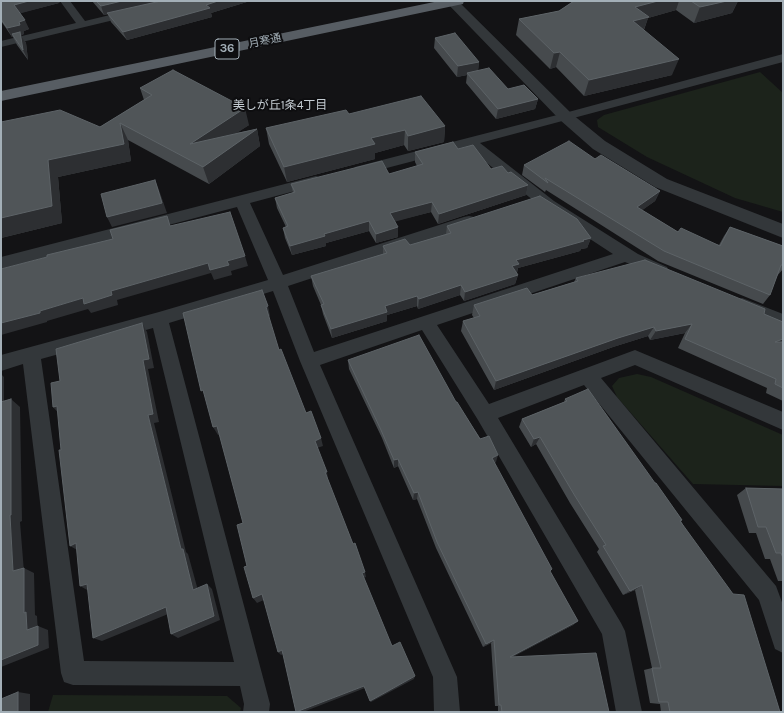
<!DOCTYPE html>
<html>
<head>
<meta charset="utf-8">
<style>
  body { margin:0 }
  #map { position:relative; width:784px; height:713px; overflow:hidden; background:#131315; font-family:Karla,sans-serif }
  canvas { display:block }
  .frame { position:absolute; inset:0; border:2px solid #a3afb7; pointer-events:none }
</style>
</head>
<body>
<div id="map">
<canvas width="784" height="713"></canvas>
<div class="frame"></div>
</div>
<script>
const g = document.querySelector('canvas').getContext('2d');
g.lineJoin = 'round';
function paint(path, color) { g.fillStyle = color; g.fill(path, 'evenodd'); }
const shape = rows => new Path2D(rows.map(r => 'M' + r).join(''));
function trace(path, color, width, dash) { g.strokeStyle = color; g.lineWidth = width; g.lineCap = dash ? 'butt' : 'round'; g.setLineDash(dash || []); g.stroke(path); }
function label(font, color, halo, rows, align = 'center') {
  g.font = font + ' Karla,"Noto Sans JP",sans-serif'; g.lineWidth = 4; g.setLineDash([]); g.textBaseline = 'middle'; g.strokeStyle = halo; g.fillStyle = color; for (const [text, x, y, turn = 0] of rows) {
    g.save(); g.translate(x, y); g.rotate((+turn || 0) * Math.PI / 180); g.textAlign = isNaN(turn) ? turn : align; if (halo) g.strokeText(text, 0, 0); g.fillText(text, 0, 0); g.restore();
  }
}
paint(shape([
  [760,72,783,93,783,212,735,198,647,157,598,127,597,120,604,115],
  [637,374,651,377,783,435,783,486,693,484,617,397,612,386,619,378],
  [53,695,227,696,241,708,240,712,48,712]
]), '#1c231b');
paint(shape([
  [60,1,70,1,85,21,168,1,186,1,185,3,1,47,1,41,76,23,60,1],
  [783,54,783,62,480,143,554,201,638,254,667,267,669,271,667,275,661,277,625,262,437,325,489,404,635,350,783,412,783,430,635,365,601,378,776,586,783,605,783,653,775,649,759,600,584,385,498,418,621,623,625,631,642,712,616,712,602,634,478,420,422,330,320,365,457,677,460,712,434,712,433,677,300,361,273,291,169,323,270,704,269,712,243,712,244,704,240,686,73,685,64,682,61,673,23,364,1,371,1,355,159,312,268,280,237,207,1,269,1,257,316,176,321,178,323,181,321,184,250,203,283,275,464,217,469,216,474,217,477,221,474,225,288,286,314,352,613,254,544,209,467,147,360,175,355,173,353,170,355,167,561,114,783,54],
  [153,328,234,662,84,661,41,359,153,328],
  [742,298,783,314,783,328,736,310,734,305,736,300,742,298]
]), '#33373a');
paint(shape([
  [445,1,458,1,572,114,605,141,667,179,783,224,783,238,655,187,593,149,560,120,445,1]
]), '#33373a');
paint(shape([
  [439,1,464,1,463,4,458,5,1,101,1,91,439,1]
]), '#575d63');
paint(shape([
  [1,1,60,1,59,3,20,13,29,29,24,31,24,34,21,35,26,43,28,60,17,45,13,37,12,37,1,21],
  [92,1,250,1,211,13,212,17,127,40,111,22,108,14,104,15],
  [574,1,738,1,732,13,694,23,676,10,648,18,644,30,672,75,584,96,556,67,550,69,516,35,519,19,559,11],
  [435,38,479,62,478,70,508,89,538,99,535,109,496,119,466,83,467,75,457,77,434,48],
  [140,88,249,125,236,133,257,129,260,146,209,184,128,140,131,161,58,177,62,223,1,238,1,122,100,127,144,100],
  [349,114,445,126,444,142,408,151,404,145,375,153,375,159,287,182,269,144,266,128],
  [458,149,491,169,508,173,528,185,526,195,438,224,431,212,395,221,398,237,376,243,369,231,326,243,326,246,292,255,285,238,283,228,286,227,277,208,275,198,293,193,291,184,389,174,417,166,415,162,415,152],
  [595,159,660,191,655,201,642,210,678,232,719,245,724,236,730,227,783,246,783,269,777,276,770,295,763,304,658,261,546,190,545,192,522,175,524,165],
  [447,226,591,238,587,248,581,249,580,251,518,268,517,273,518,275,515,284,464,301,460,295,418,309,417,306,387,315,387,321,332,338,323,314,321,305,313,286,311,276,383,254,383,246,410,245,446,234],
  [576,278,764,314,783,322,783,401,766,393,767,388,678,348,685,333,650,340,648,336,613,347,494,390,461,331,463,321,474,318,472,315,474,305,532,295,574,282],
  [348,360,456,402,496,462,494,463,550,572,578,621,573,625,512,657,609,712,498,712,498,706,495,706,491,643,483,647,436,548,417,499,413,500,398,466,394,468,382,438,349,369],
  [565,399,655,483,682,520,681,521,780,712,661,712,660,704,650,703,644,670,652,668,635,590,623,595,597,552,599,549,570,503,536,444,531,447,519,427,522,419,564,402],
  [746,488,783,489,783,581,778,581,770,559,765,559,756,533,749,533,737,495]
]), '#464a4d');
paint(shape([
  [29,1,60,1,59,3,18,14,14,5],
  [122,1,162,1,104,15,101,6],
  [218,1,250,1,211,13,212,17,127,40,123,32],
  [658,1,679,1,676,10,648,18,643,32,627,37,635,7],
  [727,1,738,1,732,13,694,23,700,7],
  [25,20,29,29,24,31,24,34,21,35,26,43,28,60,23,50,12,34,13,37,12,37,7,28,19,22],
  [560,52,556,67,550,69,554,53],
  [679,59,672,75,584,96,589,80],
  [479,62,478,72,467,73,467,75,457,77,458,66],
  [538,99,535,109,496,119,498,109],
  [245,108,249,125,195,161,190,144],
  [120,123,128,140,131,161,58,177,62,223,1,238,1,218,48,160],
  [445,126,444,142,408,151,408,136],
  [257,129,260,146,209,184,203,167],
  [405,130,404,145,375,153,375,159,287,182,284,167,371,138],
  [155,180,159,190,167,213,112,227,107,217],
  [528,185,526,195,438,224,439,214],
  [660,191,655,201,633,217,637,207],
  [432,202,431,212,390,223,390,213],
  [369,221,369,231,326,243,326,246,292,255,290,246,324,234],
  [398,227,398,237,376,243,376,234],
  [591,238,587,248,581,249,580,251,518,268,516,274,512,266,516,260],
  [245,256,248,266,231,271,232,275,214,280,211,273,117,300,118,305,91,313,88,309,47,321,47,322,1,335,1,323,83,298,208,263,227,261],
  [518,275,515,284,464,301,465,292],
  [461,285,460,295,418,309,419,299],
  [417,296,417,306,387,315,387,321,332,338,331,329,385,306],
  [268,306,270,316,268,317,266,307],
  [142,323,147,332,154,368,148,369,159,422,154,423,186,552,188,554,199,594,193,590,181,549,148,415,143,360],
  [692,324,685,333,650,340,656,331],
  [654,327,648,336,613,347,494,390,496,381,618,338],
  [783,339,783,344,775,342],
  [1,374,4,377,4,412,1,410],
  [11,399,20,407,22,521,20,522,24,572,24,568,34,573,35,615,37,616,38,634,27,630,24,613,13,571,10,515],
  [57,406,61,416,53,407],
  [217,426,221,434,218,435,213,427],
  [540,437,536,444,531,447,534,439],
  [321,438,323,446,317,448,315,441],
  [498,455,496,462,489,465,492,458],
  [398,459,398,466,394,468,394,460],
  [325,472,327,472,328,479,327,479],
  [418,492,417,499,413,500,414,493],
  [76,543,79,551,70,546],
  [365,572,366,577,363,578,362,573],
  [87,584,89,591,80,586],
  [207,584,212,589,220,620,178,638,171,634],
  [642,585,635,590,623,595,630,591],
  [262,594,266,599,257,603,253,598],
  [166,607,173,612,102,641,93,638],
  [578,621,573,625,507,660,510,657],
  [38,626,48,630,49,648,1,667,1,660],
  [494,640,491,643,483,647,486,644],
  [282,650,286,653,281,655,278,652],
  [415,676,414,679,371,702,370,701],
  [364,686,365,688,303,712,297,712],
  [18,692,30,694,30,712,18,712]
]), '#2d2f32');
const building = shape([
  [1,1,29,1,14,5,25,20,19,22,20,25,7,28,1,19,1,1],
  [96,1,122,1,101,6,96,1],
  [161,1,218,1,206,5,210,8,123,32,107,13,161,1],
  [574,1,658,1,635,7,649,17,633,21,679,59,589,80,560,52,554,53,519,19,559,11,574,1],
  [691,1,727,1,700,7,691,1],
  [20,32,23,50,12,34,20,32],
  [455,33,479,62,458,66,435,38,455,33],
  [489,68,508,89,524,85,538,99,498,109,467,73,489,68],
  [173,70,245,108,190,144,257,129,203,167,120,123,124,144,48,160,52,206,1,218,1,122,60,110,100,127,152,95,140,88,173,70],
  [421,96,445,126,408,136,405,130,371,138,375,144,284,167,266,128,346,110,349,114,421,96],
  [569,141,595,159,601,155,660,191,637,207,678,232,681,228,720,246,730,227,783,246,783,265,781,265,770,295,664,251,545,178,548,183,524,165,569,141],
  [453,142,458,149,473,145,491,169,502,166,508,173,511,172,528,185,439,214,432,202,390,213,398,227,376,234,369,221,324,234,325,236,290,246,283,228,288,226,275,198,295,192,291,184,382,161,389,174,423,164,415,152,453,142],
  [155,180,162,203,107,217,101,194,155,180],
  [540,196,577,219,591,238,583,240,584,241,516,260,519,264,512,266,518,275,465,292,461,285,419,299,417,296,385,306,387,312,331,329,321,305,324,304,311,276,387,253,383,246,405,239,410,245,451,233,447,226,540,196],
  [230,212,245,256,227,261,229,265,210,270,208,263,111,291,112,295,84,304,83,298,40,311,40,313,1,323,1,269,47,257,47,255,113,239,110,230,167,216,170,226,230,212],
  [645,260,765,309,764,314,783,322,783,339,775,342,783,342,783,388,775,384,776,379,685,339,692,324,656,331,654,327,618,338,496,381,463,321,480,316,474,305,527,288,532,295,578,281,576,278,645,260],
  [262,290,268,306,266,307,279,350,281,349,306,413,311,411,321,438,315,441,327,472,325,472,353,544,355,543,365,572,362,573,392,646,400,642,415,676,370,701,364,686,296,712,282,650,278,652,262,594,253,598,244,567,247,566,237,525,243,523,217,426,213,427,203,390,201,391,183,313,262,290],
  [142,323,149,359,143,360,153,414,148,415,181,549,183,549,193,590,207,584,214,616,171,634,166,607,93,638,87,584,80,586,76,543,70,546,59,450,61,450,57,406,53,407,51,383,60,381,56,349,142,323],
  [419,335,456,402,457,402,480,439,489,436,498,455,492,458,552,569,550,571,578,621,510,657,596,653,609,712,502,712,501,705,499,705,494,640,486,644,437,542,418,492,414,493,398,459,394,460,381,430,348,360,419,335],
  [588,389,655,483,656,483,682,520,680,521,733,594,744,595,780,712,670,712,668,702,659,702,652,668,661,668,642,585,630,591,603,546,606,545,575,496,540,437,534,439,522,419,567,401,565,399,588,389],
  [11,399,11,515,10,515,13,571,24,568,24,613,26,612,27,630,38,626,38,645,1,660,1,402,11,399],
  [746,488,783,489,783,558,781,553,776,553,766,527,758,527,746,488],
  [18,692,18,712,1,712,1,699,18,692]
]);
paint(building, '#505558');
trace(building, '#5d6367', 1);
label('11px', '#a3afb7', '#0e0e10', [
  ["月寒通",265,41,-12]
]);
for (const [x, y, w] of [
  [227,49,24]
]) { const box = new Path2D(); box.roundRect(x - w / 2, y - 10, w, 20, 3); g.fillStyle = '#0e0e10'; g.fill(box); trace(box, '#a3afb7', 1); }
label('bold 12px', '#a3afb7', null, [
  ["36",227,49]
]);
label('12px', '#c4ccd2', '#0e0e10', [
  ["美しが丘1条4丁目",280,106]
]);
</script>
</body>
</html>
